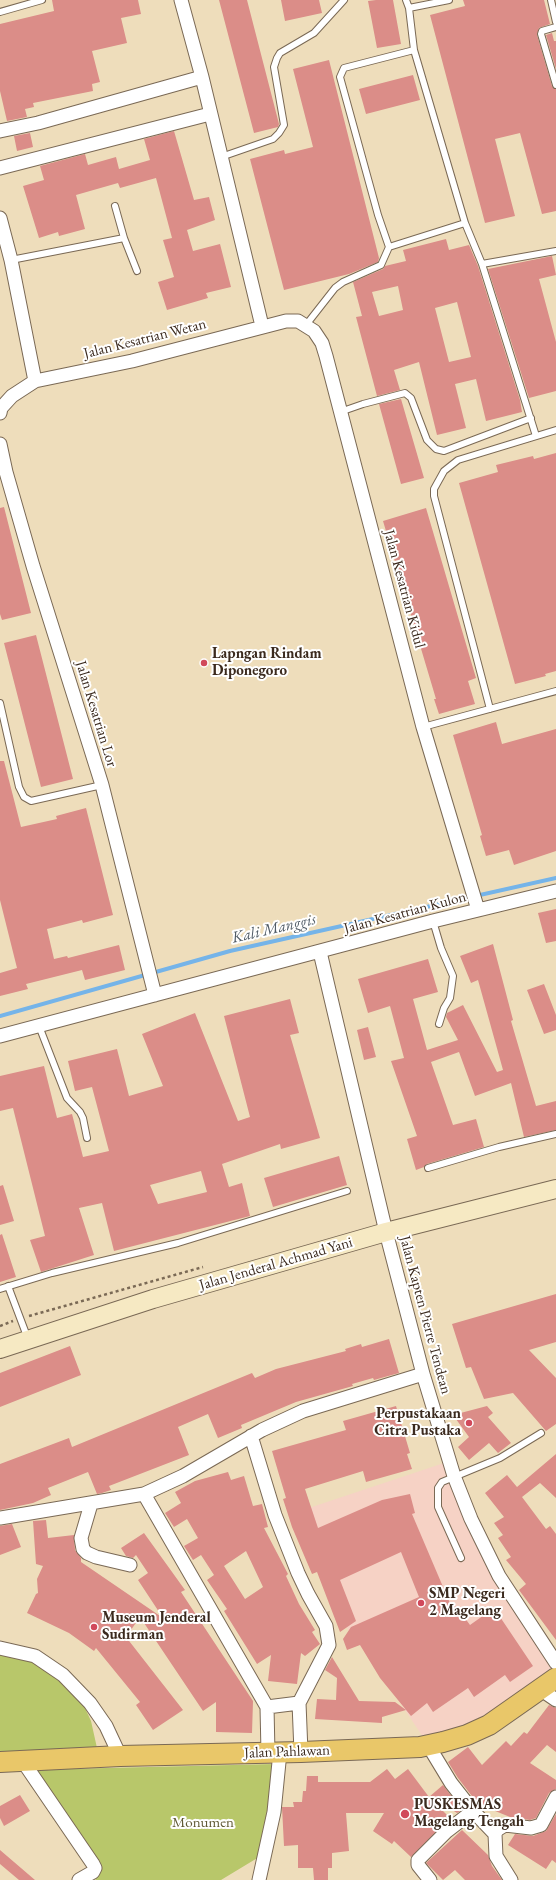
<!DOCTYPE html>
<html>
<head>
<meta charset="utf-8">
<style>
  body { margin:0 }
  canvas { display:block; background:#edb }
</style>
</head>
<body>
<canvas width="556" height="1880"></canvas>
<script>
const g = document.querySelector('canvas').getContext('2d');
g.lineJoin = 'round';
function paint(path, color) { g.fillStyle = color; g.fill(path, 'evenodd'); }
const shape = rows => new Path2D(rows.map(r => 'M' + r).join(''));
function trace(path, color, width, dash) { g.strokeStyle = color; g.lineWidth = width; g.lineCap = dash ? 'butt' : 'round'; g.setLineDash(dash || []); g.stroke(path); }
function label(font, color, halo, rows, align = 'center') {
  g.font = font + ' "EB Garamond",serif'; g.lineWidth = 4; g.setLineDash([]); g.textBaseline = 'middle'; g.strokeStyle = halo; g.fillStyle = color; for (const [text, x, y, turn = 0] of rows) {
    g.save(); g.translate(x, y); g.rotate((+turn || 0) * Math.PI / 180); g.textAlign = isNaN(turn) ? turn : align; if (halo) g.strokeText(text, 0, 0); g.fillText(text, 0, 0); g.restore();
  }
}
paint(shape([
  [447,1462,522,1623,553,1670,472,1726,423,1737,375,1665,340,1619,291,1514]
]), '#f6d2c5');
paint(shape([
  [0,1653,30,1659,56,1677,80,1697,91,1721,97,1748,0,1753],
  [275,1764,259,1857,221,1880,96,1880,22,1770]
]), '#b8c76a');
trace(shape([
  [0,1016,230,951,556,878]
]), '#75b4e9', 4);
paint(shape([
  [52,0,138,0,141,14,121,18,127,43,92,51,100,82,92,84,93,91,33,103,34,107,25,109,27,117,7,121,0,91,0,24,54,11],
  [219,0,247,0,279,124,278,127,254,133],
  [281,0,319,0,322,13,285,21],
  [376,0,393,0,401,44,377,48,368,1],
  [463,0,544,0,550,24,539,28,537,35,552,86,556,89,556,211,542,214,520,133,495,139,515,216,485,223,430,15,465,6],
  [552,33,554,41,556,41,556,69,546,35],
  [329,60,379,258,378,262,349,274,284,290,250,159,284,150,285,154,313,147,293,69],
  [413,75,420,100,366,114,359,89],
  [174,131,194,200,209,197,215,220,187,230,193,251,220,244,231,287,206,293,208,298,167,310,158,282,174,277,163,240,172,238,156,178,120,188,118,183,76,195,85,229,59,236,58,232,39,238,23,186,44,180,40,166,85,154,88,165,116,157,119,169,150,160,144,139],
  [30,133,33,147,17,151,14,136],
  [446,239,449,250,469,245,478,266,520,400,522,412,486,421,476,379,455,384,466,428,437,435,419,362,394,370,400,390,377,396,356,317,362,316,353,282,383,269,385,266,406,261,403,250],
  [398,286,403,310,379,316,372,292],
  [457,302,471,357,449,362,435,308],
  [552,256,556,275,539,279,556,342,556,391,529,398,488,269],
  [401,399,424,478,401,484,379,404],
  [556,453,556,671,545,674,546,676,515,684,459,483,498,472,496,465,533,456,534,459],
  [4,507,31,613,2,620,0,614,0,508],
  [426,508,476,678,468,681,475,704,439,714,434,699,436,699,383,521],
  [36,635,73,779,41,787,4,643],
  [496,722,502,744,556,729,556,851,514,865,509,850,486,856,480,836,482,835,453,735],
  [0,761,4,761,21,827,57,819,56,816,86,808,113,915,83,923,82,920,47,929,54,959,67,956,68,958,119,945,125,970,85,980,82,970,26,984,28,989,0,996,0,973,17,968,0,900],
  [556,909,556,941,546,943,538,913],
  [493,944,513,1020,511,1021,536,1106,556,1101,556,1130,524,1137,511,1083,475,1096,459,1052,431,1062,453,1125,476,1119,484,1147,427,1164,424,1167,416,1170,407,1139,417,1136,391,1061,404,1058,390,1006,368,1013,358,979,428,959,438,992,413,999,427,1050,458,1040,446,1017,447,1013,463,1005,497,1072,503,1070,478,980,471,983,460,956],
  [544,984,556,1015,556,1030,544,1034,527,990],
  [290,999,299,1033,290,1035,320,1138,281,1149,280,1144,222,1164,229,1187,242,1183,250,1216,114,1251,102,1203,79,1208,94,1255,41,1272,30,1240,45,1236,13,1108,0,1111,0,1076,44,1066,57,1118,72,1114,83,1157,109,1151,92,1087,75,1091,68,1061,117,1049,129,1096,163,1086,142,1034,195,1013,238,1121,250,1117,224,1016],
  [201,1171,207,1192,158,1204,150,1185],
  [368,1027,376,1057,364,1060,357,1030],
  [339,1156,347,1185,273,1207,264,1178],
  [3,1185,14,1221,0,1225,0,1186],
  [2,1234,16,1277,0,1282,0,1235],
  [556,1294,556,1342,529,1350,556,1378,556,1424,546,1431,513,1393,484,1399,471,1367,466,1368,452,1324],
  [389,1339,399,1373,374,1380,373,1378,352,1384,353,1386,296,1402,241,1425,242,1428,218,1438,208,1414,178,1427,189,1455,109,1486,111,1490,102,1493,97,1494,88,1472,48,1488,51,1495,33,1503,0,1510,0,1464,69,1438,72,1447,252,1373,255,1378,276,1369,346,1351,345,1349,361,1344,362,1347],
  [70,1346,81,1375,0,1407,0,1373],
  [396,1406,410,1453,407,1454,412,1469,366,1482,363,1471,305,1489,318,1528,382,1500,410,1494,415,1513,412,1514,452,1608,456,1606,470,1625,494,1608,533,1666,510,1682,505,1675,474,1697,468,1688,433,1712,427,1703,411,1716,380,1678,360,1645,347,1650,343,1639,351,1627,419,1597,401,1552,340,1580,356,1621,340,1632,317,1572,312,1574,292,1527,283,1499,286,1498,272,1451,346,1430,343,1421],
  [487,1406,493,1413,488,1417,511,1443,498,1453,489,1443,469,1460,458,1447,469,1437,453,1415],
  [556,1454,556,1498,540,1483,522,1497,546,1529,550,1526,556,1534,556,1640,519,1590,526,1584,506,1560,511,1557,498,1538,503,1535,494,1523,504,1517,485,1493,507,1475,517,1487],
  [228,1472,231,1480,244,1476,253,1506,262,1504,268,1527,264,1528,288,1574,286,1576,299,1604,315,1630,312,1632,320,1644,305,1656,301,1653,297,1684,268,1681,271,1655,257,1664,224,1611,227,1609,207,1580,214,1575,201,1555,193,1560,184,1546,198,1538,187,1519,174,1527,165,1513,181,1503,175,1492,195,1481],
  [246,1551,263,1587,245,1599,224,1566],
  [46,1520,48,1538,74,1535,75,1550,81,1558,81,1562,163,1618,138,1580,148,1573,136,1555,133,1558,126,1556,121,1548,144,1533,185,1590,181,1592,253,1701,252,1733,216,1732,216,1702,203,1711,140,1617,126,1637,183,1710,153,1730,136,1705,140,1702,96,1648,94,1651,69,1633,27,1613,36,1594,38,1593,37,1579,43,1566,36,1564,33,1521],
  [12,1524,21,1547,0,1555,0,1526],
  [332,1657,359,1701,395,1702,406,1710,382,1717,382,1723,315,1719,317,1699,336,1700,337,1678,325,1670],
  [549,1705,556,1708,556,1752,547,1745,530,1763,556,1780,556,1789,549,1793,536,1818,530,1820,510,1817,478,1804,458,1778,448,1762,468,1747,482,1765,506,1741,511,1746,524,1732,527,1734],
  [387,1769,395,1779,408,1769,429,1797,443,1785,462,1810,457,1813,446,1806,442,1810,450,1818,411,1857,394,1841,392,1844,373,1831,384,1813,346,1813,349,1851,332,1853,332,1868,328,1868,328,1880,314,1880,313,1868,298,1868,298,1845,284,1846,282,1807,294,1807,293,1802,302,1802,303,1791,306,1791,307,1776,318,1776,318,1782,370,1782],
  [20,1795,30,1811,4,1826,0,1818,0,1806],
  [556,1814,556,1863,552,1860,546,1869,508,1845,515,1834,533,1836,546,1831],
  [462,1830,488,1855,492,1866,502,1880,465,1880,455,1870,443,1880,426,1863],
  [0,1850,35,1880,19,1880,0,1864]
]), '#db8d88');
const lane = shape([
  [406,0,409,8,449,0],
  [551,0,556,22],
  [409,8,414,50,465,223,389,247,378,215,340,77,344,68,414,50],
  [0,12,42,0],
  [556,27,542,31,541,34,556,85],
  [221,157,273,139,279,133,284,125,274,67,277,58,280,53,314,33,344,0],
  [115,206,124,238],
  [465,223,482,264,556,251],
  [11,260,124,238,137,271],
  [482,264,536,436],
  [306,325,335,288,343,282,381,265,389,247],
  [340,412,363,404,405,393,411,398,427,440,436,449,444,451,531,418],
  [0,703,19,787,24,797,31,801,102,785],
  [490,709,434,496,434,489,444,471,458,460,556,430],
  [423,727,556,691],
  [433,921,441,948,453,976,450,998,444,1008,439,1024],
  [39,1026,67,1098,80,1112,83,1118,87,1138],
  [428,1168,499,1147,556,1134],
  [8,1286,28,1339],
  [0,1289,52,1273,178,1243,347,1191],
  [461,1558,438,1507,438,1488,442,1482,500,1458,541,1433]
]);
const street = shape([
  [181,0,202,77,262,326],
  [0,131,38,123,202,77],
  [0,168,210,114],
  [0,218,11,260,35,381],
  [0,413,1,408,12,396,35,381,132,361,286,321,298,321,314,331,322,343,326,356,423,727,478,910],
  [0,444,6,472,33,566,102,785,155,995],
  [320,952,386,1232,423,1374,454,1476,471,1519,499,1576,556,1663],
  [0,1036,433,921,556,891],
  [251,1436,275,1515,298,1573,308,1594,326,1626,329,1645,299,1703],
  [91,1504,81,1538,83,1549,87,1553,96,1557,130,1565],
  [0,1518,144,1494],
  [0,1648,35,1656,63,1675,90,1703,106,1726,120,1756],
  [540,1689,556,1700],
  [267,1707,144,1494,183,1476,262,1430,303,1411,423,1374],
  [428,1745,451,1783,473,1811,495,1834,496,1856,511,1880],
  [268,1753,267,1707,299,1703,301,1752],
  [22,1760,93,1864,95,1868,93,1872,79,1880],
  [495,1834,497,1830,505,1825,531,1828,541,1825,556,1797],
  [259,1880,274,1812,280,1752],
  [430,1880,418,1865,418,1860,447,1831,473,1811]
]);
const secondary = shape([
  [0,1349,153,1299,386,1232,556,1189]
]);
const primary = shape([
  [0,1762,120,1756,301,1752,420,1747,443,1742,467,1735,489,1725,556,1678]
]);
trace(lane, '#7a6955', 8);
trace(street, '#7a6955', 15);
trace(secondary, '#7a6955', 20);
trace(primary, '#7a6955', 22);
trace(shape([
  [29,1316,203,1267],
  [0,1326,13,1321]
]), '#7a6955', 2.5, [3, 3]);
trace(lane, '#fff', 6);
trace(street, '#fff', 13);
trace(secondary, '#f6e9c3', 18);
trace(primary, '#e9c769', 20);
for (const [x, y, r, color] of [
  [204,663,4,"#d1495b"],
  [469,1423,4,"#d1495b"],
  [421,1603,4,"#d1495b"],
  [94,1627,4,"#d1495b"],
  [405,1814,5,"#d1495b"]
]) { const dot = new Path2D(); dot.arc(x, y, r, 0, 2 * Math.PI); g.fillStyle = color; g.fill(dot); trace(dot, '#fff', 1.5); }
label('15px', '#3b2a1e', '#fff', [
  ["Jalan Kesatrian Wetan",145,339,-14],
  ["Jalan Kesatrian Kidul",404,589,75],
  ["Jalan Kesatrian Lor",96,714,73],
  ["Jalan Kesatrian Kulon",405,913,-15],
  ["Jalan Jenderal Achmad Yani",276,1264,-16],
  ["Jalan Kapten Pierre Tendean",425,1315,75],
  ["Jalan Pahlawan",287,1752,-2]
]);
label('bold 15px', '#3b2a1e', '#fff', [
  ["Lapngan Rindam",212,654],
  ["Diponegoro",212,671],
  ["Perpustakaan",461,1414,"right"],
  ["Citra Pustaka",461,1431,"right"],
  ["SMP Negeri",429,1594],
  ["2 Magelang",429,1611],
  ["Museum Jenderal",102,1618],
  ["Sudirman",102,1635],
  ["PUSKESMAS",414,1805],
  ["Magelang Tengah",414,1822]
], 'left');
label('15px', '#605935', '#fff', [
  ["Monumen",203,1823]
]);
label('italic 16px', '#4f5a65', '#fff', [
  ["Kali Manggis",274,929,-13]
]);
</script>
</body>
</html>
